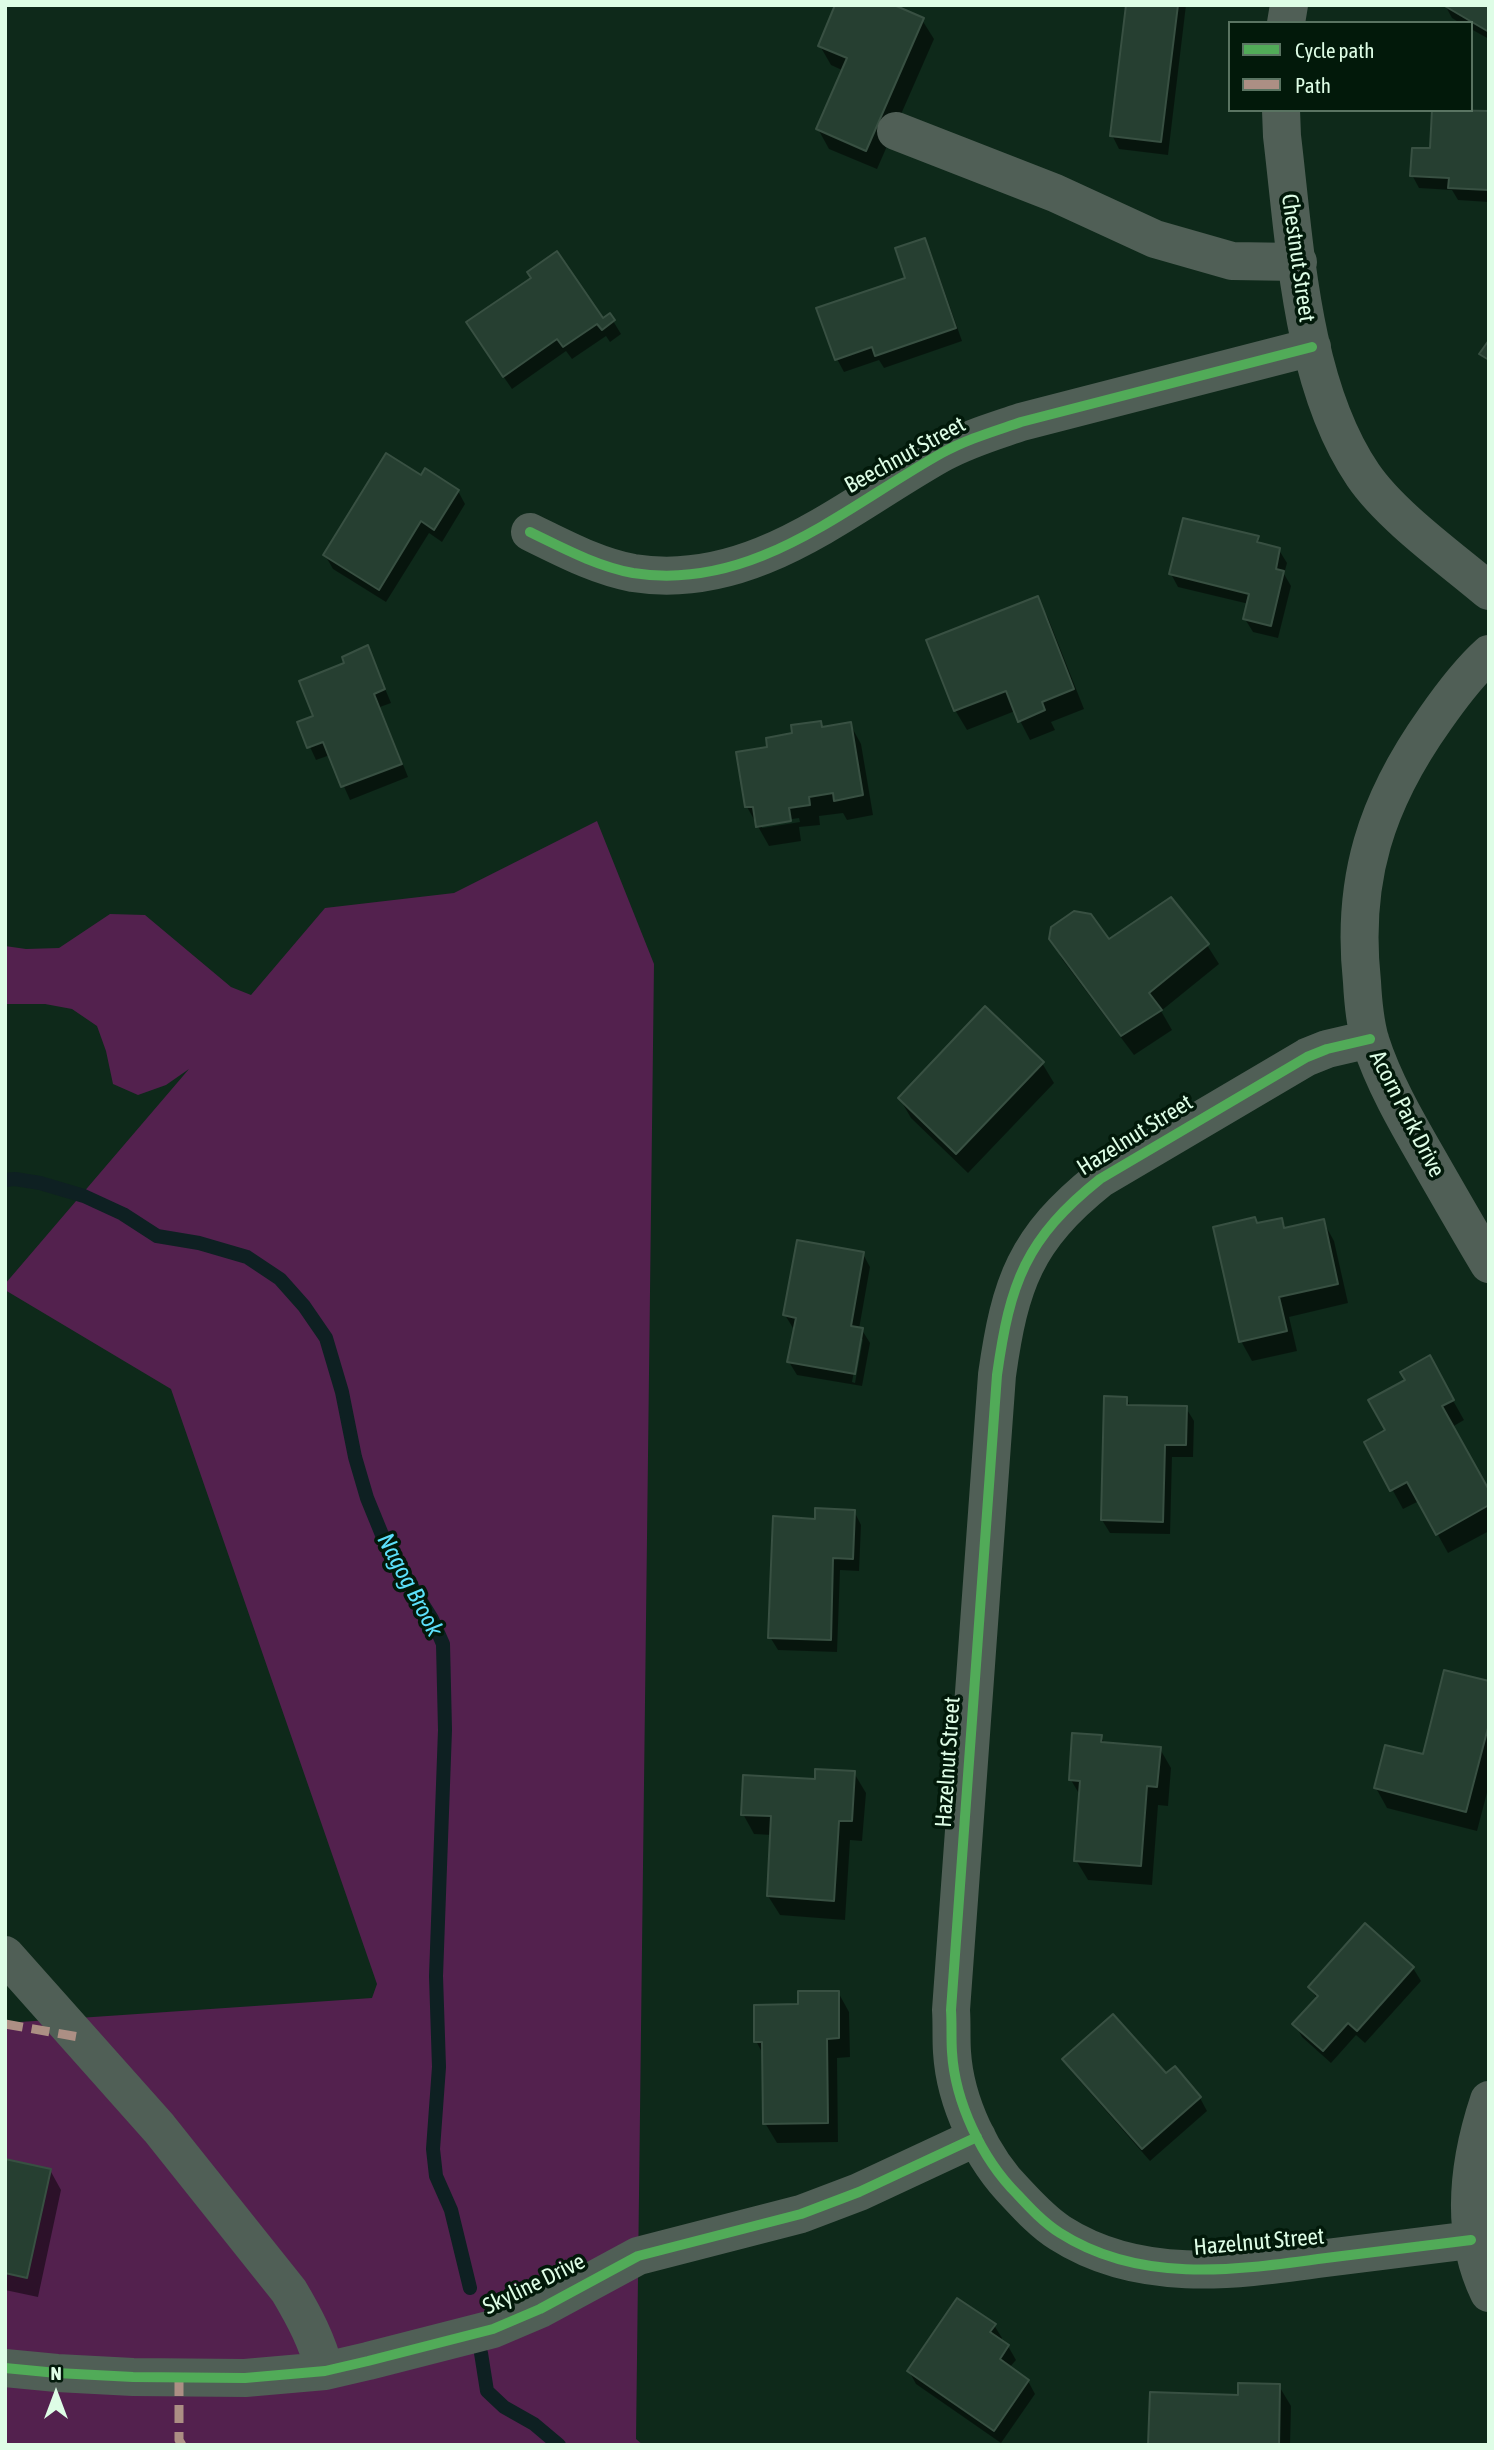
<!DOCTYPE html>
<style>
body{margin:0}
#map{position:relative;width:1494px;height:2450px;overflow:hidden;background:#0e291a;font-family:"Asap Condensed",sans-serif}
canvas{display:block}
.frame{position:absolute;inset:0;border:7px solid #defde6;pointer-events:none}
.legend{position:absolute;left:1228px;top:21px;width:245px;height:91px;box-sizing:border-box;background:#02190a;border:2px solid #5a7462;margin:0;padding:9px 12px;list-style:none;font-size:21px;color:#defde6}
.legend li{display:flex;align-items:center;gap:14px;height:35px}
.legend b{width:35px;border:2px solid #5a7462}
.north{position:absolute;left:21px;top:2359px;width:70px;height:70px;-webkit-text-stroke:5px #02190a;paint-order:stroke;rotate:0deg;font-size:19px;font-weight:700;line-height:28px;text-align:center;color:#defde6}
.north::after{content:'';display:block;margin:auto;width:24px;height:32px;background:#defde6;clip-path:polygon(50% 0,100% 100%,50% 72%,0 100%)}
</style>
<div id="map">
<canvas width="1494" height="2450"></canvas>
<div class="frame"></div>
<ul class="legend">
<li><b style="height:9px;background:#51ab58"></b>Cycle path</li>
<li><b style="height:9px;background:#ac8f84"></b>Path</li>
</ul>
<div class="north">N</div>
</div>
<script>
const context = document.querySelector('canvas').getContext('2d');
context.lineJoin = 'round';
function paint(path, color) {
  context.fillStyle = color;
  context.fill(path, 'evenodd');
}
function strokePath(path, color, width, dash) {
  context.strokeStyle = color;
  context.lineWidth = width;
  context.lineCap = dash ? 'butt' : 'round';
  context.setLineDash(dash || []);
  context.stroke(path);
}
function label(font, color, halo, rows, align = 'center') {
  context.font = font + ' "Asap Condensed",sans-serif';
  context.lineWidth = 7;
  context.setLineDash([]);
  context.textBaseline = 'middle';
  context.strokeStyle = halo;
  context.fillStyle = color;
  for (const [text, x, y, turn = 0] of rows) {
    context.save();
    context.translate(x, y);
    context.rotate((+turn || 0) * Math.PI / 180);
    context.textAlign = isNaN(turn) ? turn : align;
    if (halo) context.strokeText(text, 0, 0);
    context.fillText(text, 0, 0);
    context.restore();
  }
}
const green = new Path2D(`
 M597 821 654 964 636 2439 643 2445H5V2023L372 1998 377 1984 171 1389 5 1290V1284L189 1069 166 1085 138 1095 113 1084 106 1051 97 1026 72 1009 45 1004H5V946L26 949 59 948 110 914 145 915 231 987 251 995 325 908 454 893Z`);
const shadow = new Path2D(`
 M1128 5H1186L1168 155 1119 149 1112 135Z
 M1445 5H1489V39L1471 29V23H1460L1452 18Z
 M922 20 934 39 877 169 829 149 818 129 844 71 831 65 820 46Z
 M1489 113V202L1458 200 1452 190 1419 188 1412 175 1431 150Z
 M924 240 931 253 962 341 884 368 879 360 844 372 837 359 907 279Z
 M610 316 621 334 610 342 606 336 572 359 566 351 512 389 475 335 602 321Z
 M421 477 458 491 465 504 442 542 429 533 386 602 333 569 325 555Z
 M1257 538 1262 545 1279 550 1287 563 1284 574 1291 586 1278 638 1253 632 1245 619 1249 604 1178 587 1171 574Z
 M1037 598 1048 618 1084 709 1051 722 1055 730 1030 740 1015 711 967 730 955 710Z
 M368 648 391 703 380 707 408 777 350 800 330 755 316 760 299 723 315 717 347 664Z
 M820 723 824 728 850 724 861 744 873 815 847 820 843 813 819 816 820 825 799 827 801 841 769 846 747 807 769 748ZM799 818 800 822 762 828V824Z
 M1051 938 1207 945 1219 964 1161 1011 1172 1030 1134 1055 1062 959Z
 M1042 1063 1054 1083 968 1173 911 1118 900 1099Z
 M1281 1220 1287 1230 1323 1221 1334 1241 1348 1303 1289 1317 1297 1351 1252 1361 1241 1341 1258 1225Z
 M863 1254 870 1267 859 1329 862 1330 870 1343 862 1386 797 1375 789 1362 795 1329 793 1328 785 1315ZM860 1339H863L855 1383 852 1382Z
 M1429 1358 1464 1420 1452 1427 1489 1493V1531L1448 1553 1419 1501 1403 1509 1366 1442 1387 1431 1407 1381Z
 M1126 1398 1131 1407 1186 1408 1194 1421 1193 1457H1172L1170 1534 1110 1533 1102 1520Z
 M854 1511 861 1525 859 1571 840 1570 837 1652 778 1650 770 1637 816 1520Z
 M1489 1683V1785L1477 1831 1387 1808 1376 1788 1424 1756Z
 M1101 1737 1105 1744 1160 1749 1171 1768 1168 1806 1158 1805 1152 1885 1088 1880 1076 1860 1081 1797 1071 1780Z
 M854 1773 866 1793 862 1841 850 1840 845 1920 780 1915 768 1896 772 1835 754 1834 743 1814 816 1781Z
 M1413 1968 1421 1981 1365 2043 1356 2035 1331 2063 1302 2037 1295 2024 1317 1999 1310 1987Z
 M838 1992 849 2012 850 2057 837 2058 838 2142 777 2143 765 2123 764 2056 756 2041 800 2006Z
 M1064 2059 1166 2076 1200 2098 1207 2111 1150 2161 1072 2072Z
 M5 2160 50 2170 61 2190 38 2297 5 2290Z
 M994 2325 1002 2338 1000 2341 1008 2346 1016 2360 1009 2368 1028 2381 1035 2394 1001 2443 916 2384 909 2371Z
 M1279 2386 1291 2406 1290 2445H1150L1239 2397Z`);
const stream = new Path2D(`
 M5 1180 15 1179 40 1183 84 1196 123 1214 157 1236 199 1243 247 1257 280 1279 304 1306 326 1338 342 1392 355 1457 367 1498 387 1547 432 1619 443 1644 445 1730 436 1976 439 2067 433 2149 436 2176 451 2210 470 2288
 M481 2353 487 2391 504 2407 534 2424 559 2445`);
const building = new Path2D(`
 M835 5H894L924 18 866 151 816 129 847 58 818 46Z
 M1126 5H1178L1161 142 1110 136Z
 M1443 5H1489V32Z
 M1432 110 1489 111V190L1448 188 1449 178 1410 176 1412 148H1430Z
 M925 238 956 328 875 356 872 347 835 360 816 308 905 278 895 248Z
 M557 251 603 318 610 313 615 320 602 330 597 324 563 347 557 339 503 377 466 322 531 278 527 272Z
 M1489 340V360L1479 354Z
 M386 453 421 475 425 468 459 490 434 530 421 521 379 590 323 555Z
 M1183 518 1259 536 1257 542 1280 548 1276 569 1284 571 1271 626 1243 619 1249 594 1169 574Z
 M1038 596 1074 689 1042 702 1045 710 1018 722 1006 691 954 711 926 640Z
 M368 645 385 689 374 694 402 764 341 787 323 742 307 748 297 722 313 716 299 681 344 663 342 657Z
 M821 721 822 727 851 722 863 795 834 801 833 793 809 797 810 805 789 808 791 821 756 827 753 807H745L736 752 767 747 766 738 792 733 791 725Z
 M1171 897 1209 944 1149 993 1162 1010 1121 1036 1049 939 1051 927 1074 911 1091 914 1109 939Z
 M985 1006 1044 1062 956 1154 898 1098Z
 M1255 1217 1257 1223 1282 1218 1284 1228 1324 1219 1338 1284 1279 1297 1287 1331 1239 1342 1213 1227Z
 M797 1240 864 1252 851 1326 863 1328 855 1374 787 1362 796 1318 783 1315Z
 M1430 1355 1454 1400 1442 1406 1489 1490V1505L1436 1535 1407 1482 1390 1491 1364 1442 1385 1430 1368 1400 1405 1380 1400 1372Z
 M1104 1396 1127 1397V1405L1187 1406 1186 1445H1165L1163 1522 1101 1520Z
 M815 1508 855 1510 853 1559 833 1558 831 1640 768 1638 773 1516 815 1519Z
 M1444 1670 1489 1681V1724L1466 1812 1374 1788 1385 1745 1423 1754Z
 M1072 1733 1102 1735 1101 1742 1161 1747 1157 1787 1147 1786 1141 1866 1074 1861 1080 1781 1069 1780Z
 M815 1769 855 1771 852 1821H839L834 1901 767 1896 771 1816 741 1815 743 1775 815 1779Z
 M1365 1923 1414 1967 1357 2031 1348 2023 1323 2051 1292 2024 1318 1996 1308 1987Z
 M798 1991H839V2038L827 2039 828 2123 763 2124 762 2042H754V2005L798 2004Z
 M1113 2014 1166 2073 1175 2066 1201 2097 1142 2149 1062 2059Z
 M5 2159 51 2169 27 2278 5 2273Z
 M957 2298 996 2324 990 2332 1009 2345 1000 2359 1029 2380 994 2431 907 2371Z
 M1238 2383 1280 2384 1279 2445H1148L1150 2392 1238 2395Z`);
const minor = new Path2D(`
 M1286 23 1289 5
 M1281 110 1282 136C1295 244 1301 384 1363 475 1391 516 1450 558 1489 591
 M896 131 1055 193 1155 239 1232 261 1298 262
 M530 532C563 548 596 566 633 573 753 592 845 507 942 453 967 439 995 431 1021 422L1312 347
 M1489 654C1468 673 1451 696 1435 719 1376 802 1351 880 1362 982 1363 1001 1365 1022 1370 1040 1383 1081 1406 1121 1428 1159 1448 1194 1468 1229 1489 1264
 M1370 1039 1327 1049 1307 1057 1100 1179C1025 1239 1010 1283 997 1375L951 2010C952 2024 951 2038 952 2052 955 2102 982 2159 1017 2194 1030 2208 1044 2223 1060 2233 1138 2283 1232 2271 1318 2259 1369 2253 1420 2246 1471 2240
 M5 1955 159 2128 289 2291C305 2318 317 2341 325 2371
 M1489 2100C1468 2163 1459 2231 1489 2293
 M5 2368 57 2373 133 2377 245 2378 325 2371 368 2361 493 2329 540 2309 638 2256 801 2214 859 2192 977 2137`);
const quiet = new Path2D(`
 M5 2024 79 2037
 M179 2378V2440L182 2445`);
const cycleway = new Path2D(`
 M530 532C563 548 596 566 633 573 753 592 845 507 942 453 967 439 995 431 1021 422L1312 347
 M1370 1039 1327 1049 1307 1057 1100 1179C1025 1239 1010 1283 997 1375L951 2010C952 2024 951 2038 952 2052 955 2102 982 2159 1017 2194 1030 2208 1044 2223 1060 2233 1138 2283 1232 2271 1318 2259 1369 2253 1420 2246 1471 2240
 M5 2368 57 2373 133 2377 245 2378 325 2371 368 2361 493 2329 540 2309 638 2256 801 2214 859 2192 977 2137`);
const streetNames = [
 ["Chestnut Street",1298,258,82],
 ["Beechnut Street",905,455,-29],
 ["Acorn Park Drive",1407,1114,63],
 ["Hazelnut Street",1135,1135,-32],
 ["Hazelnut Street",948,1762,-86],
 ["Hazelnut Street",1259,2242,-5],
 ["Skyline Drive",534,2284,-26]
];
const waterNames = [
 ["Nagog Brook",410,1585,62]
];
paint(green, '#53214e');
paint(shadow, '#0007');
strokePath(stream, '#0e2022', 14);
paint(building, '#263f31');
strokePath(building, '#385042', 2);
strokePath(minor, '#505f56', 38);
strokePath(quiet, '#ac8f84', 9, [18, 9]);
strokePath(cycleway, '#51ab58', 10);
label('23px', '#defde6', '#02190a', streetNames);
label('italic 24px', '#5ce0fb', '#02190a', waterNames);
</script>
